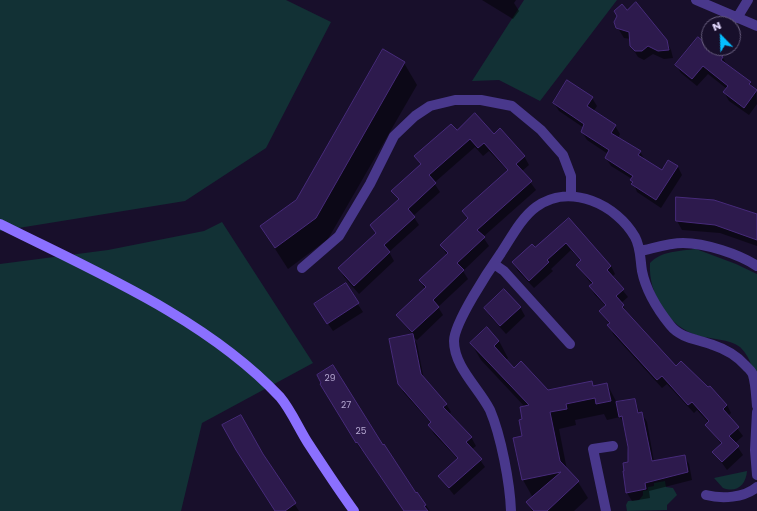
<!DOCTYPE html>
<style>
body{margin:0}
#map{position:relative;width:757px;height:511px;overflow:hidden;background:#180f2b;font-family:Poppins,sans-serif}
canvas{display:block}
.north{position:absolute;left:701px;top:16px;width:40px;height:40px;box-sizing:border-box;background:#180f2b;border:1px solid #6a6080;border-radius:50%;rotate:337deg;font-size:11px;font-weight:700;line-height:16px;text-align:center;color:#e4d9ff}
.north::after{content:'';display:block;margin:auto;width:14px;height:18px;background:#05beff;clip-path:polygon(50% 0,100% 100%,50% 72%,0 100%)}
</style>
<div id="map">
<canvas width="757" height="511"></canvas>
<div class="north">N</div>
</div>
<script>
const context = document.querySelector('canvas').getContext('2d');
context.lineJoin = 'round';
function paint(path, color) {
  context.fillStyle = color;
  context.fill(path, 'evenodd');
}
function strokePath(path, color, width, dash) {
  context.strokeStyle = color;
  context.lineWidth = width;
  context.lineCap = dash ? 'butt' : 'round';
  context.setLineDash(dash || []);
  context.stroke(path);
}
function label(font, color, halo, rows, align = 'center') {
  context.font = font + ' Poppins,sans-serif';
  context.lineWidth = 3;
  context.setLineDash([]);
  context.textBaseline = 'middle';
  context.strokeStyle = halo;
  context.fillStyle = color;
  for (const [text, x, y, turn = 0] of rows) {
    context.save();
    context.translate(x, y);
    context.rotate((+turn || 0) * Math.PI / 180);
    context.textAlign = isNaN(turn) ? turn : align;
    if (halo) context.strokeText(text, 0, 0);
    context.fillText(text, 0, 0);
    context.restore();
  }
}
const green = new Path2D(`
 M0 0H286L331 22 266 148 185 201 0 231Z
 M524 0H617L540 101 499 80 472 81Z
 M222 222 313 363 202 423 181 511H0V264L108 250 204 231Z
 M696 249 736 264 757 274V392C755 377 752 358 740 347 729 339 711 339 699 336 668 327 648 294 650 263 661 251 680 251 696 249Z
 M747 471C746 485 737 493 723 488L714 478Z
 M665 481 666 487 673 488 677 495 667 505V510L627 511 626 505 628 501 639 500 643 495V491L648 490V487L654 486V483Z`);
const shadow = new Path2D(`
 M482 0H516L514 3 519 11 513 19Z
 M627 11 666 41 671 50 673 58 664 59 653 54 644 60 638 57 633 49 632 39 624 38 616 25Z
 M709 47 723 58 727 65 750 83 756 90 757 104 749 115 729 101 724 92 727 89 708 74 697 86 681 73 676 65Z
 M404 63 417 85 328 239 288 269 261 227 297 201Z
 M592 98 597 106 593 112 615 126 620 134 618 138 640 152 645 160 662 172 669 161 678 167 682 175 661 208 637 192 632 179 611 166 606 158 608 154 587 140 582 132 584 128 559 111 554 103Z
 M457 131 494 135 524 156 529 165 522 171 536 190 483 237 489 246 463 271 468 279 438 307 443 315 417 340 413 337 417 344 424 380 446 404 451 412 449 414 471 437 476 446 472 449 485 467 454 495 439 476 458 459 434 434 429 425 431 423 404 393 399 384 413 335 397 315 425 289 420 280 447 255 441 245 468 219 463 211 508 171 489 151 483 156 475 147 434 183 440 192 413 216 419 225 389 252 394 261 359 294 344 277 339 268 376 234 371 226 399 200 393 191 421 165 416 156Z
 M677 198H697L727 204 757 216V246L720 233 682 230 677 221Z
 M569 220 611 266 615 274 612 277 628 297 621 303 628 314 676 367 727 405 731 413 728 416 743 436 735 443 743 455 727 470 714 452 722 445 707 425 709 423 697 410 694 413 667 384 662 388 613 334 610 325 600 311 606 306 595 295 590 287 592 285 577 265 581 261 571 250 551 269 553 271 534 288 518 271 513 263 535 248Z
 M345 285 363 312 333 331 320 312Z
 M520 307 525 316 506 334 490 316 485 308Z
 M499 341 508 358 506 360 514 369 548 391 591 382 594 387 607 384 617 403 635 400 640 414H642L647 422 654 462 684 456 689 464 692 480 649 491 650 498 632 501 627 493 629 463 625 425 620 417 607 420 604 414 575 420 576 425 559 429 567 470 578 482 588 498 574 511H532L528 503 535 496H532L523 480 514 439 523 437 525 407 481 360 471 343Z
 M326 392 382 446 415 494 417 493 430 511H404L363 449 361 450Z
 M263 455 299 511H275Z`);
const building = new Path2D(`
 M636 2 667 40 669 50 658 51 648 46 642 51H635L630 46 629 32 616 28 614 22 617 16 614 11 622 4 627 10Z
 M698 37 709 46V48H712L723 57 721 60 751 82 749 84 757 90 744 108 723 92 728 86 703 66 692 79 675 65Z
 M383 49 405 62 316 218 275 248 260 226 296 200Z
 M567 80 593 97 587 106 616 125 611 133 641 151 638 155 662 170 668 160 678 166 656 200 631 184 633 182 630 180 633 176 605 158 609 150 581 132 584 124 553 103Z
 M475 113 494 134 500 128 525 156 516 164 532 181 477 230 485 237 457 263 464 270 433 300 439 307 412 332 396 315 426 287 419 280 448 253 440 245 468 218 462 211 508 170 484 143 478 148 470 139 429 175 436 183 408 209 415 217 384 245 390 252 354 286 338 268 376 233 370 225 399 199 391 191 421 164 414 156 451 124 457 130Z
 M676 197 714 200 757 214V240L715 225 676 221Z
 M569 218 611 266 607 270 624 289 616 296 624 305 622 307 676 366 681 361 708 387 710 386 727 405 723 409 739 427 729 436 739 446 722 462 712 452 722 443 705 425 709 421 692 402 688 405 662 376 657 380 607 325 610 323 599 311 606 305 589 286 593 283 576 265 581 260 566 243 547 260 549 262 529 281 512 262 532 244 535 247Z
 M346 283 359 303 327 324 314 304Z
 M504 289 521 307 500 326 484 308Z
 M487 327 499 341 494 346 514 368 521 361 548 390 592 381 593 386 607 383 611 401 596 404 595 398 566 404 567 409 550 412 560 461 579 481 547 511H534L526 502 561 472 522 480 513 438 522 436 519 420 522 419 520 407 529 405 470 343Z
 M413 334 421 374 447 404 443 407 472 437 466 442 482 459 449 488 438 476 458 458 428 425 431 422 398 384 389 339Z
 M333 365 383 445 384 444 416 493 417 492 426 505 424 506 428 511H404L357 442 356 443 320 384 321 383 317 375Z
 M635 399 638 413 642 412 652 461 685 455 688 472 645 483 646 489 626 493 623 471H624L623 463 628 462V447L622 416 619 417 616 402Z
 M241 415 263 454 296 503 285 511H275L236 450 222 425Z`);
const street = new Path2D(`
 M696 0 757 26
 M737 18 748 0
 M640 251C654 248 669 243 683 243 705 243 739 254 757 266
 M494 264 504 271 570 344
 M302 268 339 236 370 184 394 136 415 116 430 106 455 100H481L512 106 541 130 563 155 571 176V195
 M757 412 755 450 757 475
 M706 495C722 499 744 498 757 487
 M511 511C510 483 501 436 490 410 479 388 454 367 454 341 454 323 489 270 501 253 511 238 521 218 536 207 570 182 617 205 635 237 641 248 640 259 642 271 646 291 658 310 670 325 681 339 698 339 713 345 725 349 736 355 745 365 748 368 752 371 753 375 756 385 756 396 757 406
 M606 511 593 449 613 446`);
const secondary = new Path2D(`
 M0 224C94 271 207 319 280 397 291 410 299 429 308 443 323 466 338 489 354 511`);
const numberNames = [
 ["29",330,379],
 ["27",346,406],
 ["25",361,432]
];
paint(green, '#123135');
paint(shadow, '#0007');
paint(building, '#2d1a4d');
strokePath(building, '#472b7a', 1);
strokePath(street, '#49388c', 10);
strokePath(secondary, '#8b70ff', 10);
label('9px', '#b6a9d2', null, numberNames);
</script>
